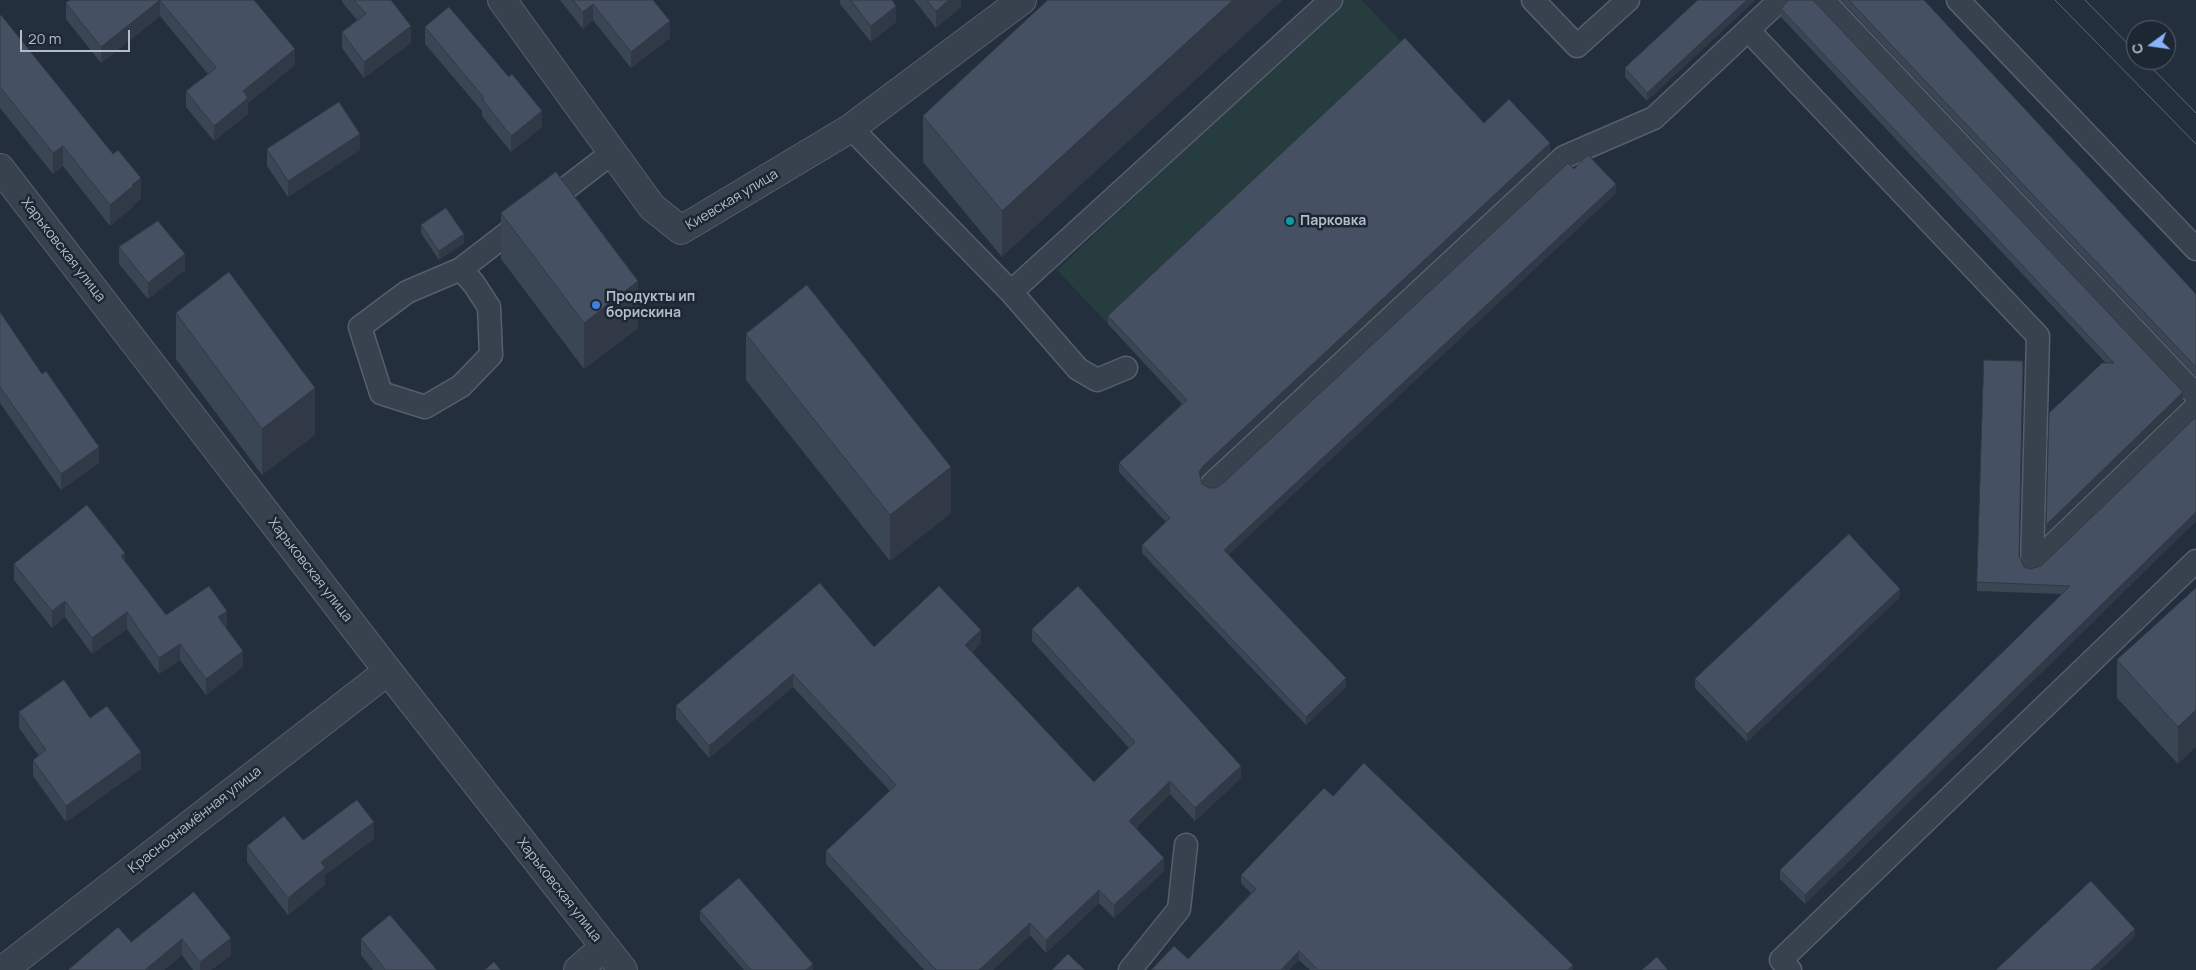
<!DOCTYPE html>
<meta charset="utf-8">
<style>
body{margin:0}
#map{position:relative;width:2196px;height:970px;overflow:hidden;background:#242f3e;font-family:Manrope,sans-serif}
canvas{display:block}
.north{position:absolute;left:2126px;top:20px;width:50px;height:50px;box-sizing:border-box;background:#1d2633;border:1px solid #59626f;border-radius:50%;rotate:256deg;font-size:14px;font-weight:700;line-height:20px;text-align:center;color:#b4bcc9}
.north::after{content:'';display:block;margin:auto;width:18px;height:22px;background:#8ab4f8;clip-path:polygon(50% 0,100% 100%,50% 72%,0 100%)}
.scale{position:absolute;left:20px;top:30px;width:110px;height:22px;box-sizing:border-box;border:2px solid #b4bcc9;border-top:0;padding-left:6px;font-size:15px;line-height:18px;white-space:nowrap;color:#b4bcc9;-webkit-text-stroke:4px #1d2633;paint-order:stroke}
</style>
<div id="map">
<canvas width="2196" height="970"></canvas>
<div class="north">С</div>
<div class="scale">20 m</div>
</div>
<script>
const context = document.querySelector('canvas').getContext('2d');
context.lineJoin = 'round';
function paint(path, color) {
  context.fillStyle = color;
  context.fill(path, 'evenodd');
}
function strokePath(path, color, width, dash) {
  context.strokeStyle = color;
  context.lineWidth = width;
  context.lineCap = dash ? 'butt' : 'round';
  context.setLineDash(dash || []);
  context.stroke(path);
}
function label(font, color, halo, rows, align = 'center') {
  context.font = font + ' Manrope,sans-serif';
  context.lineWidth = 5;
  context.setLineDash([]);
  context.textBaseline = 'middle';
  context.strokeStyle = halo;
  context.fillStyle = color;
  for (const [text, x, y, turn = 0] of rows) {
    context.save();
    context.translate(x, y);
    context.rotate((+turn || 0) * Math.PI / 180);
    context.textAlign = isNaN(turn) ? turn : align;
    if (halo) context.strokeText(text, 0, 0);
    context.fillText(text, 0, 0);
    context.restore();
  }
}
const green = new Path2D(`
 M1344 0H1362L1405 46 1108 324 1057 270Z`);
const lane = new Path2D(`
 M1533 0 1577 46 1628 0
 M1823 0 2196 395
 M1958 0 2196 249
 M1748 30 2038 336 2032 565 2196 407
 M851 128 1011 292 1078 369 1097 380 1126 368
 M461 269 474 284 489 307 491 355 461 386 425 407 381 393 360 327 407 292 461 269 613 152
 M1011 292 1331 0
 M1212 484 1564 157 1654 118 1780 0
 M1130 970 1179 909 1186 845
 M1790 970 1781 960 2196 561`);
const street = new Path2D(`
 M502 0 652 207 681 230 851 128 1022 0
 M0 168 388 671 623 970
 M3 970 388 671
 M578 970 604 947`);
const tram = new Path2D(`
 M2055 0 2196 144
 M2085 0 2136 52
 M2144 60 2196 113`);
const wall = new Path2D(`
 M70 0H254L295 65 248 103V114L214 141 186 107V91L208 74 160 16 101 63 66 19V3Z
 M342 0H391L411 43 364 78 342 48V32L357 20 342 2Z
 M560 0H653L670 38 631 68 593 20 583 29Z
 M840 0H892L896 22 871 42 840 4Z
 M914 0H961V7L936 28Z
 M1048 0 1002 257 923 162V116Z
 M1698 0 1647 101 1625 77V68Z
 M1841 0H1924L2196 294V376Z
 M1781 9 2183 401 2046 533 2106 363 1781 17Z
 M0 16 141 199 133 205V207L110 226 63 166 53 174 0 108Z
 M425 27 542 127 511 152 482 116V111L425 44Z
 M1484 123 1550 152 1203 474 1201 478 1202 484 1209 488H1215L1221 485 1574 169 1616 193 1228 555 1346 687 1306 725 1142 553V545L1166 522 1119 472V463L1182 404 1108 324V316Z
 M267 149 360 150 288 197 267 166Z
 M501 213 638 328 584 369 501 259Z
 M421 225 464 243 439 260 421 233Z
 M119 247 185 270 148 299 119 264Z
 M0 312 99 463 61 490 0 403Z
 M176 313 315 435 262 475 176 359Z
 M746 334 951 513 890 561 746 380Z
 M2196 521 1805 904 1780 879V870L2062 594 1977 591V582L2019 557 2024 567 2030 569Z
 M125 562 166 615 227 628H226L243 667 206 695 180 660 159 674 127 629 92 654 65 617 52 628 14 580V564Z
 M2196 588 2178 764 2117 698V660Z
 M1900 597 1747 742 1695 688V679Z
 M1032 629 1241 778 1195 821 1170 794 1136 828 1164 871 1114 918 1099 903 1046 953 1030 935 993 970H924L826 864V851L890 791 793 687 709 758 676 719V706L874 647 981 643 972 652 1094 782 1129 748 1032 641Z
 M19 712 141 769 66 822 33 776V760L39 756 19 728Z
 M1333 796 1573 970H1310L1299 960 1289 970H1151L1188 959 1251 893 1241 883V875Z
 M374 839 325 875V885L288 915 247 862V846L303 840Z
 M194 892 231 955 211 970H193L182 955 164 970H68L131 942Z
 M700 911 813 970H744L700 920Z
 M361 939 437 970H373L361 955Z`);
const shadedWall = new Path2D(`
 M160 0V16L101 63V47Z
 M949 0H961V7L936 28V11Z
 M1233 0H1283L1002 257V211Z
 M1747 0H1756L1647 101V93Z
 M593 4V20L583 29V12Z
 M896 6V22L871 42V26Z
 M670 21V38L631 68V52Z
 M411 26V43L364 78V62Z
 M295 49V65L248 103V114L214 141V126L243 91Z
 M542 111V127L511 152V136Z
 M360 134V150L288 197V181Z
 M1550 143V152L1203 474 1199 481V472L1203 466Z
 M63 146V166L53 174V153Z
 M141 178V199L133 205V207L110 226V205Z
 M1616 184V193L1224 559V550Z
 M464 234V243L439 260V251Z
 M185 254V270L148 299V283Z
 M638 281V328L584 369V323Z
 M315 388V435L262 475V429Z
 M2183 392V401L2046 533V525Z
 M99 447V463L61 490V474Z
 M951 467V513L890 561V515Z
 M2196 512V521L1805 904V895Z
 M125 553V569L121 556Z
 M1900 589V597L1747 742V734Z
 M65 601V617L52 628V611Z
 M227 611V628L218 634V617Z
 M127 612V629L92 654V638Z
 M981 630V643L965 657V645Z
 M180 644V660L159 674V658Z
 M243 651V667L206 695V679Z
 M793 674V687L709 758V746Z
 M1346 678V687L1306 725V717Z
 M2196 710V747L2178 764V727Z
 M141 752V769L66 822V806Z
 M1241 766V778L1195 821V808Z
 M1170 781V794L1129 834V821Z
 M374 822V839L325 875V885L288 915V898L321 862Z
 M1164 858V871L1114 918V905Z
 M1099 890V903L1046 953V940Z
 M1030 923V935L993 970H979Z
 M2135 929V937L2100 970H2091Z
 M231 938V955L211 970H200V962Z
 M182 939V955L164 970H145Z
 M1299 951V960L1289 970H1281Z
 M813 964V970H806Z
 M1573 965V970H1568Z`);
const building = new Path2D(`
 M70 0H160L101 47 66 3Z
 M160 0H254L295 49 243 91 248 98 214 126 186 91 216 68Z
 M354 0H391L411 26 364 62 342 32 366 14Z
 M573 0H653L670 21 631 52 593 4 583 12Z
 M851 0H892L896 6 871 26Z
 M927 0H949L936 11Z
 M1048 0H1233L1002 211 923 116Z
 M1698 0H1747L1647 93 1625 68Z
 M1789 0H1813L2183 392 2046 525 2049 413 2102 363H2114L1781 9Z
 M1849 0H1924L2196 294V367Z
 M449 7 509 77 512 74 542 111 511 136 482 99 484 98 425 27Z
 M1 15 113 154 118 150 141 178 132 185 133 186 110 205 63 146 53 153 0 87V16Z
 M1405 38 1484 123 1509 99 1550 143 1203 466 1199 472 1202 484 1209 488H1215L1221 485 1568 163 1574 169 1588 155 1616 184 1224 550 1346 678 1306 717 1142 545 1170 518 1119 463 1187 400 1108 316Z
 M339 102 360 134 288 181 267 149Z
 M556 172 638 281 584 323 501 213Z
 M446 208 464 234 439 251 421 225Z
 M158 221 185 254 148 283 119 247Z
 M229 272 315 388 262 429 176 313Z
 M807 285 951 467 890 515 746 334Z
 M0 312 42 374 46 371 99 447 61 474 0 387Z
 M1984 360 2023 361 2019 556 2024 567 2030 569 2041 566 2196 417V512L1805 895 1780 870 2070 586 1977 582Z
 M87 505 125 553 121 556 166 615 209 586 227 611 218 617 243 651 206 679 180 644 159 658 127 612 92 638 65 601 52 611 14 564Z
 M1849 534 1900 589 1747 734 1695 679Z
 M820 583 874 647 939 586 981 630 965 645 1094 782 1135 742 1032 629 1078 586 1241 766 1195 808 1170 781 1129 821 1164 858 1114 905 1099 890 1046 940 1030 923 979 970H936L826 851 896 785 793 674 709 746 676 706Z
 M2196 588V710L2178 727 2117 660Z
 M64 680 90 718 107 706 141 752 66 806 33 760 46 750 19 712Z
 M1364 763 1573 965 1568 970H1318L1299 951 1281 970H1151L1174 946 1188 959 1256 889 1241 875 1324 788 1333 796Z
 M357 800 374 822 321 862 325 868 288 898 247 846 284 816 303 840Z
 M739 878 813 964 806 970H751L700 911Z
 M2091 881 2135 929 2091 970H1996Z
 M194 892 231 938 200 962 182 939 145 970H68L118 927 131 942Z
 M390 915 437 970H384L385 969 361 939Z
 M1068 954 1085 970H1052Z
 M1657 957 1668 970H1642Z
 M494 962 501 970H485Z`);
const markers = [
 [1290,221,5,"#0f9aa8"],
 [596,305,5,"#3f7fe0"]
];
const streetNames = [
 ["Киевская улица",732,200,-31],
 ["Харьковская улица",63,250,52],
 ["Харьковская улица",310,570,52],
 ["Краснознамённая улица",195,820,-38],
 ["Харьковская улица",559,890,52]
];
const poiNames = [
 ["Парковка",1300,221],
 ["Продукты ип",606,297],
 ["борискина",606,313]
];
paint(green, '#263c3f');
strokePath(lane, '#565f6c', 25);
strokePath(street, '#565f6c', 30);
strokePath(lane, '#38414e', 22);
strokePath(street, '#38414e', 28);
strokePath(tram, '#5a6575', 1);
paint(wall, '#3b4654');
paint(shadedWall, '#303945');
paint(building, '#455162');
strokePath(building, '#303945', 1);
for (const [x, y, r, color] of markers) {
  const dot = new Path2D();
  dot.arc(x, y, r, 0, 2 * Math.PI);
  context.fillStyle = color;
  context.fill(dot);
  strokePath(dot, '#1d2633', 2);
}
label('14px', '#b4bcc9', '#1d2633', streetNames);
label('bold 14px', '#b4bcc9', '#1d2633', poiNames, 'left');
</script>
